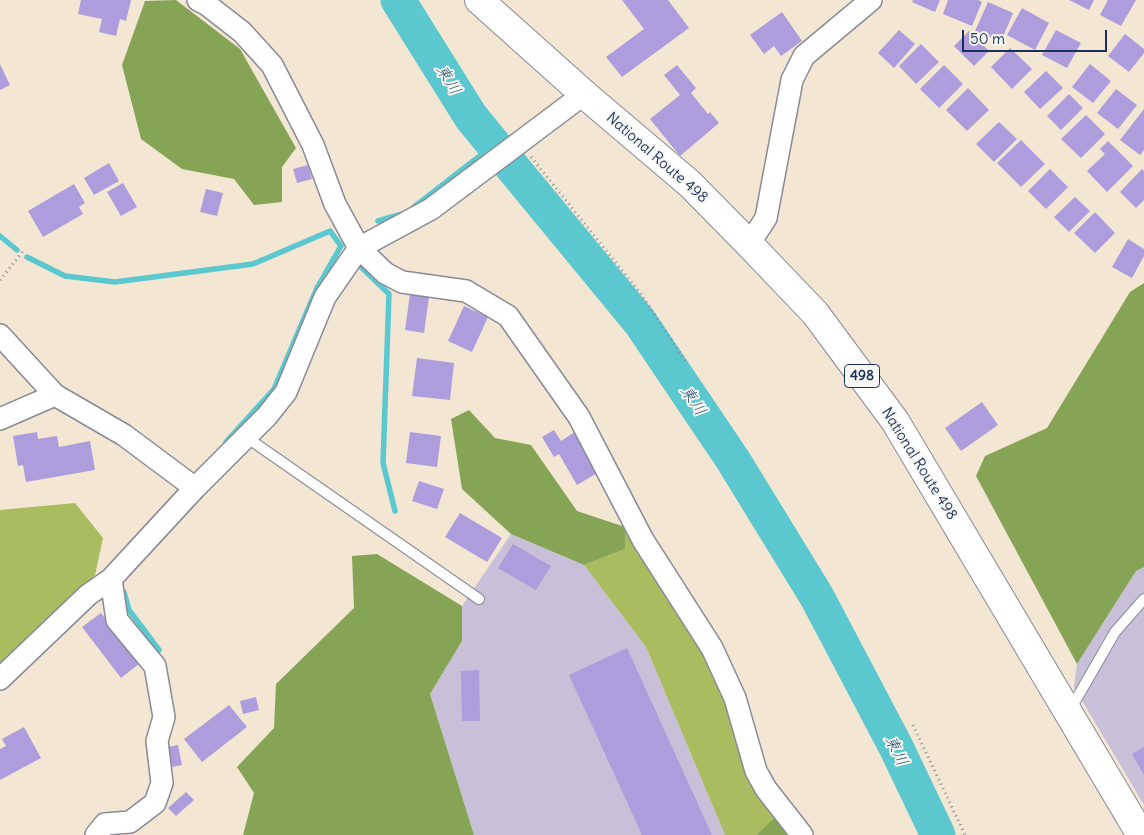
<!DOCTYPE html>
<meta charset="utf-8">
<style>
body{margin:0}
#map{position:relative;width:1144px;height:835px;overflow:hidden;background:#f3e6d2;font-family:Delius,sans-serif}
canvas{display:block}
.scale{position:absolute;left:962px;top:30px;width:145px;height:22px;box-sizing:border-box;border:2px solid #1b2f5e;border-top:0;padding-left:6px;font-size:15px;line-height:18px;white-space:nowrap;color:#1b2f5e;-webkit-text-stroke:4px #f6f6f2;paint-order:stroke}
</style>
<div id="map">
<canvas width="1144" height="835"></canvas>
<div class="scale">50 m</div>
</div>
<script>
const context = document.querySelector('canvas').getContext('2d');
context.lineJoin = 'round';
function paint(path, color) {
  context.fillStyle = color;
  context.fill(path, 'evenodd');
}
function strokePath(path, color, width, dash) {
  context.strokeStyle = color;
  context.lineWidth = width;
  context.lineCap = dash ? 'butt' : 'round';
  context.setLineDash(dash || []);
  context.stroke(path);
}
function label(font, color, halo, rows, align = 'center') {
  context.font = font + ' Delius,"Klee One",sans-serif';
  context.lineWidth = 4;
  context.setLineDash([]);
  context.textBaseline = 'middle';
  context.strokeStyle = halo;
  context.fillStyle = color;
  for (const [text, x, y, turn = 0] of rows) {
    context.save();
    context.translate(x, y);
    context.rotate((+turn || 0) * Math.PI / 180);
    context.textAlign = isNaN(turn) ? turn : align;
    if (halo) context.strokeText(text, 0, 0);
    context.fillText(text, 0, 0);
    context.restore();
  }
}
const industrial = new Path2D(`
 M511 534 584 565 646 647 725 835H474L430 694 462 641V606Z
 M1144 567V805L1074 687 1077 664 1136 571Z`);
const green = new Path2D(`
 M75 503 103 538 95 575 0 669V510Z
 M625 527 719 678 751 784 775 817 756 835H725L646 647 584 565 625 549Z`);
const forest = new Path2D(`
 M176 0 240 49 296 148 282 167V202L254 205 234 179 182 169 141 139 122 65 145 1Z
 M1144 283V567L1136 571 1077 664 976 476 985 456 1047 428 1130 292Z
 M469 410 495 438 531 445 577 511 625 527V549L584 565 511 534 462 489 451 419Z
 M377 554 462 606V641L430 694 474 835H243L254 793 237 767 274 728 276 684 354 608 352 556Z
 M775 817 789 835H756Z`);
const stream = new Path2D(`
 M414 207 494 145
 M378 221 402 214
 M0 236 17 250
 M27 257 65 276 115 282 253 264 330 231 341 246 317 288 274 389 226 442
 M361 267 389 294 383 463 395 511
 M124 592 129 610 159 650`);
const river = new Path2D(`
 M398 0 471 117 640 322 733 460 817 597 896 747 938 835`);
const building = new Path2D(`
 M81 0H131L126 21 120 19 116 36 99 32 102 19 78 14Z
 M622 0H668L689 28 622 77 606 57 644 29Z
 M913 0H940L935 12 912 2Z
 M948 0H978L982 2 972 26 943 14Z
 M1069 0H1094L1089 10Z
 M1108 0H1136L1121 26 1100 15Z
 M988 2 1013 13 1001 42 975 31Z
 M1022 8 1049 23 1035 50 1007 35Z
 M782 12 802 41 781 56 774 46 764 54 750 35Z
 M899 30 915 44 894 68 878 53Z
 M1056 30 1081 43 1067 68 1042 55Z
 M969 31 989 51 974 66 954 46Z
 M1125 34 1144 49V53L1129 72 1108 56Z
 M921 44 939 62 916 84 899 66Z
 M1010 48 1032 69 1012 89 991 67Z
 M0 64 10 85 0 90Z
 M1090 64 1111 81 1093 103 1072 87Z
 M677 65 696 88 691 93 708 114 710 112 719 123 680 156 650 119 680 95 664 75Z
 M944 65 963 84 939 108 920 89Z
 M1046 71 1063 88 1040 109 1024 92Z
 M968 88 989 110 967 131 946 110Z
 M1116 89 1137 105 1118 129 1097 113Z
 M1069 94 1083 108 1061 130 1047 116Z
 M1144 109V150L1140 155 1120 140Z
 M1086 115 1105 134 1081 158 1061 139Z
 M999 122 1017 139 994 162 976 144Z
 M1021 140 1045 164 1021 187 997 163Z
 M1108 141 1133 166 1107 192 1087 171 1105 154 1100 149Z
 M109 163 119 181 94 195 84 178Z
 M308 165 312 179 297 183 293 169Z
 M1050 169 1068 187 1046 209 1028 191Z
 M1142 169 1144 171V200L1136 208 1120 192Z
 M123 183 137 207 121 216 107 192Z
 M74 184 85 203 79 207 83 214 43 237 28 211Z
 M206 189 223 193 217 216 200 212Z
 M1075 197 1090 211 1069 232 1054 217Z
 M1095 212 1115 233 1095 253 1074 233Z
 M1128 239 1144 249V256L1132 278 1112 267Z
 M410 294 429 297 424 333 405 330Z
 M464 306 488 317 472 352 448 341Z
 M417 358 454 363 450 400 412 396Z
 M982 402 998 425 961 451 945 428Z
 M554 430 561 441 575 432 599 472 577 485 559 454 554 457 542 437Z
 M37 432 38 439 57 436 59 447 90 441 95 470 26 482 23 465 18 466 13 436Z
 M410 432 441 436 437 467 406 463Z
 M419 481 444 489 437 509 412 501Z
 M460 513 502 538 487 562 445 537Z
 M513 544 551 566 536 590 498 568Z
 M101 613 140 663 121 678 82 627Z
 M627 648 712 835H642L569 675Z
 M479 670 480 721H462L461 671Z
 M256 697 259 710 243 714 240 701Z
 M229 705 247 727 202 762 184 739Z
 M24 727 41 758 0 780V749L6 746 2 739Z
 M178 745 182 765 172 767 168 747Z
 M1144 747V775L1132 754Z
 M186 792 194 800 176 816 168 808Z`);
const path = new Path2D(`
 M531 157 641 294 686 362
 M0 280 24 250
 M913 725 965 835`);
const service = new Path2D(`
 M246 437 479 599
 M1070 710 1115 632 1144 599`);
const minor = new Path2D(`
 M198 0 206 4 242 32 272 65 313 145 335 204 359 248 385 273 402 282 466 291 508 316 579 417 643 540 712 648 735 698 756 771 766 789 802 835
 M749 244 766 218 792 80 804 56 871 0
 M0 335 55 395 124 435 195 488
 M0 419 55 395
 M0 679 88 595 111 579 195 488 267 416 286 392 325 297 359 248 431 209 584 94
 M96 835 105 824 130 822 155 803 162 783 157 741 164 717 155 666 117 620 111 579`);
const trunk = new Path2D(`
 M479 0 584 94 690 184 749 244 815 313 895 421 1141 835`);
const shields = [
 [862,376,35]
];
const shieldNames = [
 ["498",862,376]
];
const streetNames = [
 ["National Route 498",657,158,41],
 ["National Route 498",919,464,58]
];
const waterNames = [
 ["東川",448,80,58],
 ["東川",693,401,56],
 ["東川",896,751,63]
];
paint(industrial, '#c8bfd8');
paint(green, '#a9bc60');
paint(forest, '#86a456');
strokePath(stream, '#5bc8d0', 5.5);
strokePath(river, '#5bc8d0', 35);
paint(building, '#ad9ddd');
strokePath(service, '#878a98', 12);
strokePath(minor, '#878a98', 24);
strokePath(trunk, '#878a98', 30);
strokePath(path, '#878a98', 3, [1, 4]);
strokePath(service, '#fff', 10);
strokePath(minor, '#fff', 21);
strokePath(trunk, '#fff', 28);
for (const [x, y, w] of shields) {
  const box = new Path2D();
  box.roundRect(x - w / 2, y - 11.5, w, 23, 4);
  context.fillStyle = '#f6f6f2';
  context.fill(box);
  strokePath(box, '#1b2f5e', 1);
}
label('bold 14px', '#1b2f5e', null, shieldNames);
label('15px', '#1b2f5e', '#f6f6f2', streetNames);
label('italic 16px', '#2b557a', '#f6f6f2', waterNames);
</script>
